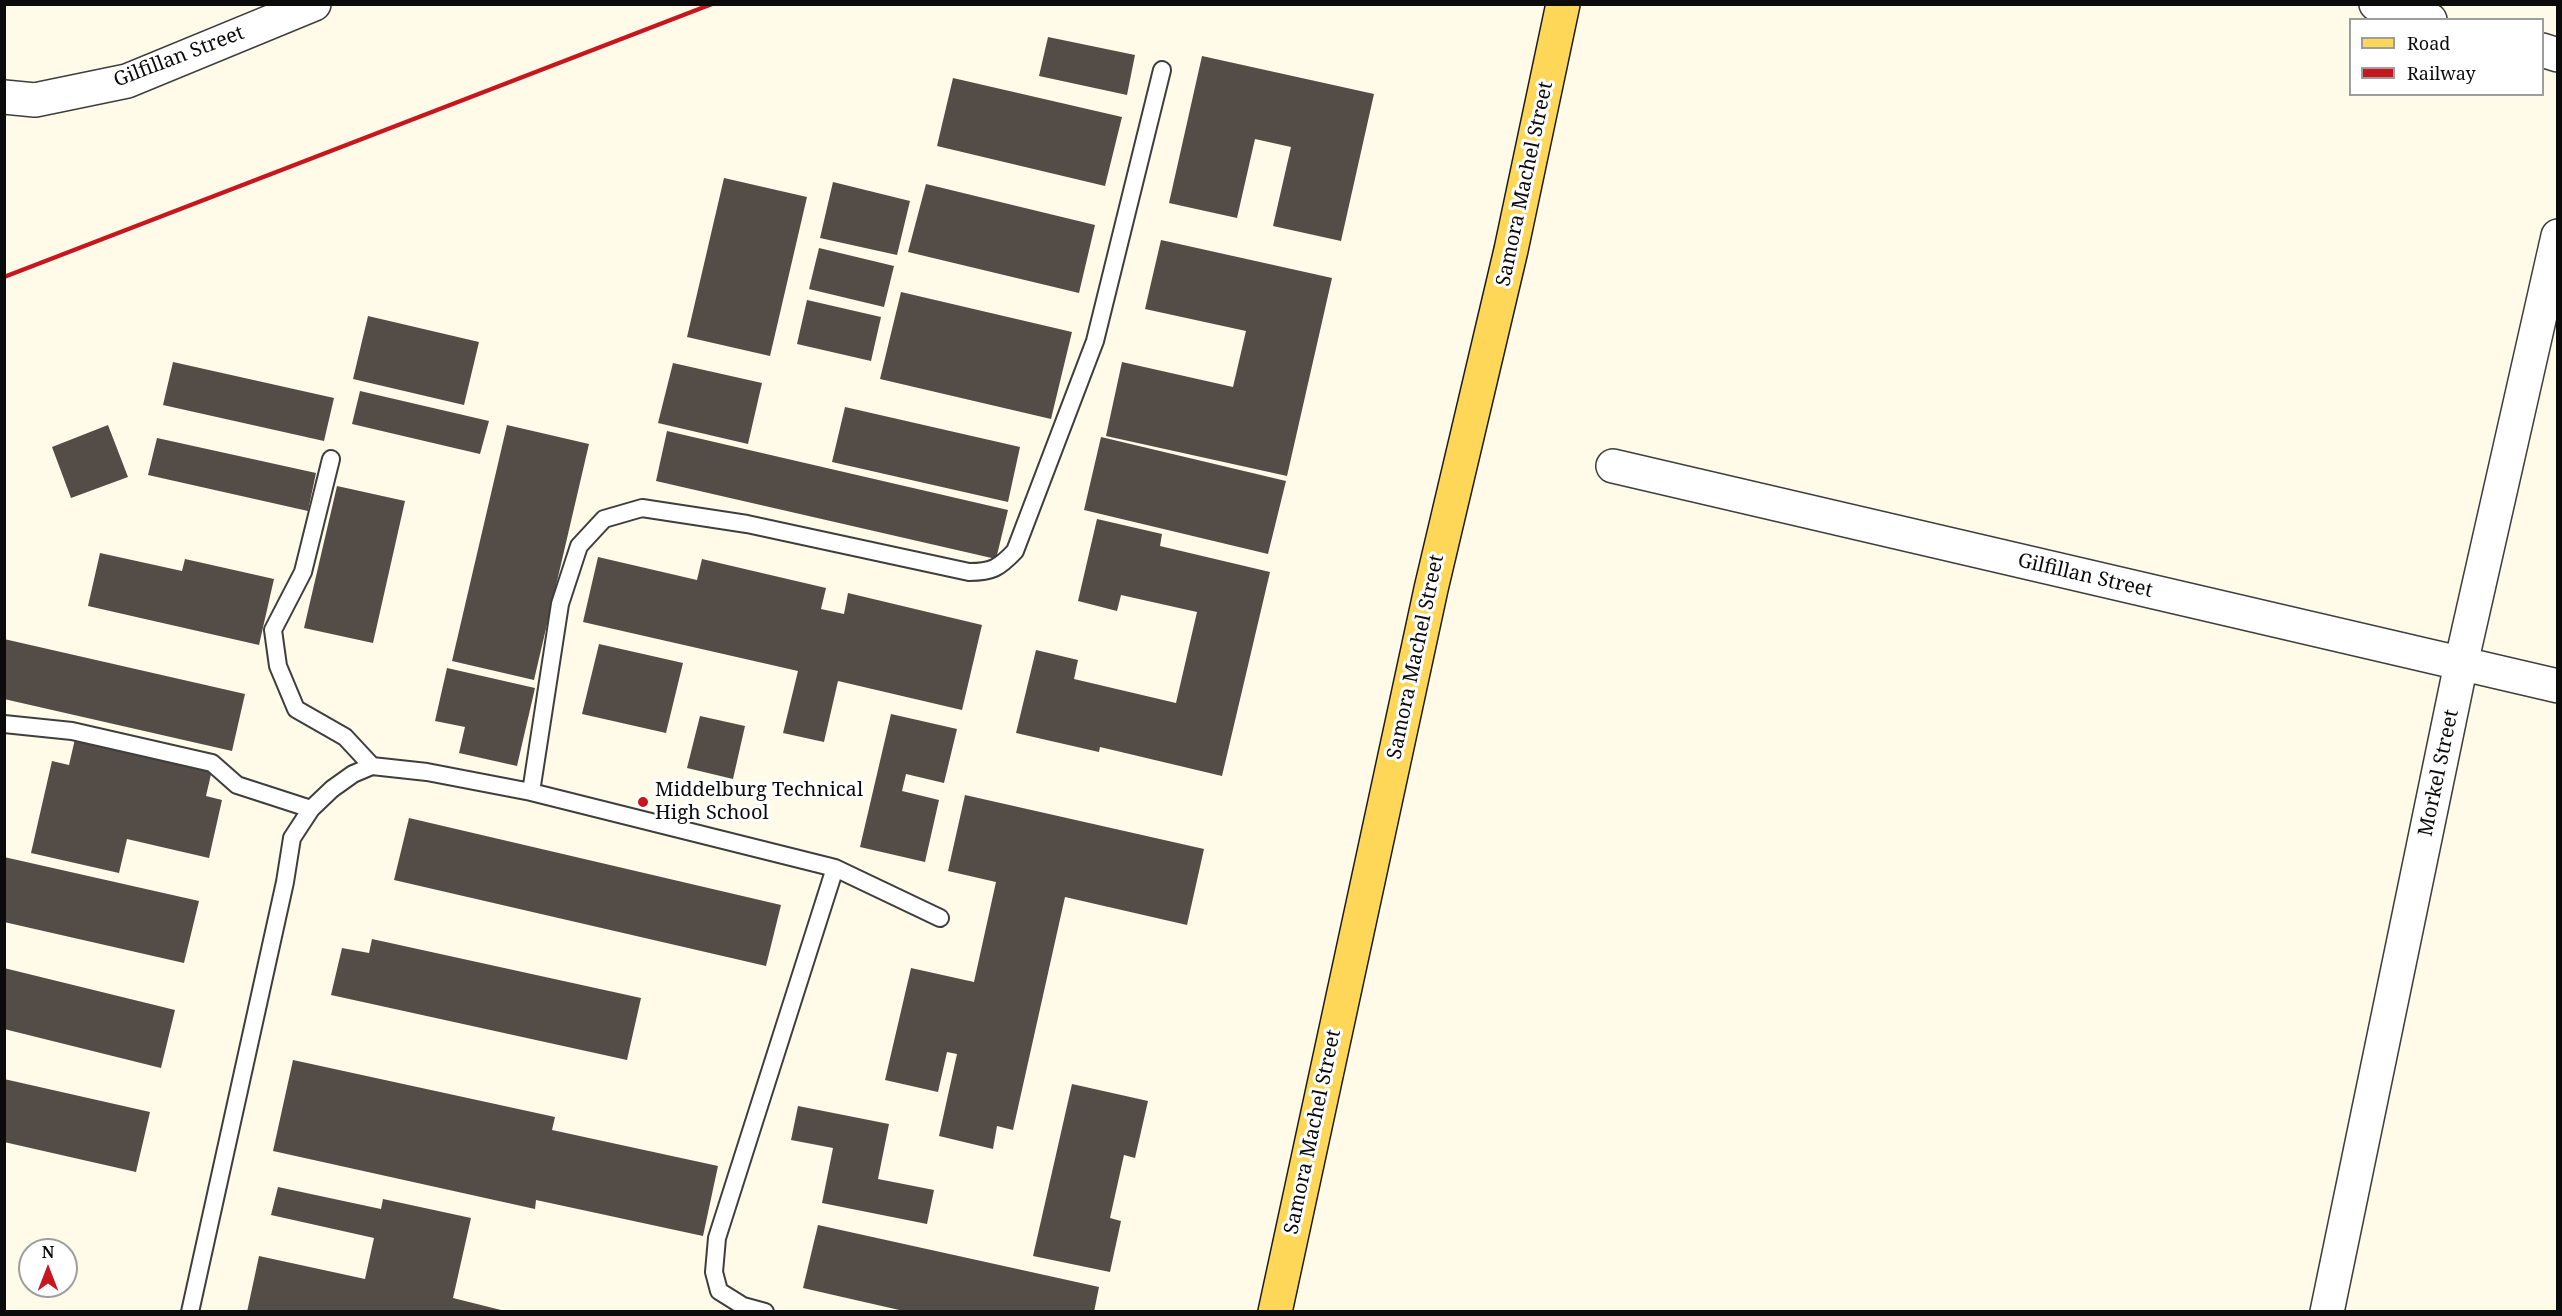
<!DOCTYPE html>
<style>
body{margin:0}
#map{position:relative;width:2562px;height:1316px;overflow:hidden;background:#fffbe8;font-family:"Noto Serif",serif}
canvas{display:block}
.frame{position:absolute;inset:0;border:6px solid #0b0b0b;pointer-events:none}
.legend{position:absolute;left:2349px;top:18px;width:195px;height:78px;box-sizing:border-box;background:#fff;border:2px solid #9d9d9d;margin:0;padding:8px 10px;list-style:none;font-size:18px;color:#0b0b0b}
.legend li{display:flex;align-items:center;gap:12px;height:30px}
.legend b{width:30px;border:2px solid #9d9d9d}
.north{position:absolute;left:18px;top:1238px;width:60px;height:60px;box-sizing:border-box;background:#fff;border:2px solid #9d9d9d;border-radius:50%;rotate:0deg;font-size:16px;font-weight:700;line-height:24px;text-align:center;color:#0b0b0b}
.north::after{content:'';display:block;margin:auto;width:21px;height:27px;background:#c6171f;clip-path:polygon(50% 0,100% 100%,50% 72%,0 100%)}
</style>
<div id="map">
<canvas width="2562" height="1316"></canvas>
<div class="frame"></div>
<ul class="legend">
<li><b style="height:8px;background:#ffd758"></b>Road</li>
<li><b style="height:8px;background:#c6171f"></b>Railway</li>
</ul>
<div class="north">N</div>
</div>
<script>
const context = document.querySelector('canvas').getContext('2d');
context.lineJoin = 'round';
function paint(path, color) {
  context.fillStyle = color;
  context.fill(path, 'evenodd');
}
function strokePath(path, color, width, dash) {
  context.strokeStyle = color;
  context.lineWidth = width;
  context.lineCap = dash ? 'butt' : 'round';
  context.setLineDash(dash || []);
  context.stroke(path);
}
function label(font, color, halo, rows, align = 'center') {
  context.font = font + ' "Noto Serif",serif';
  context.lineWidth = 6;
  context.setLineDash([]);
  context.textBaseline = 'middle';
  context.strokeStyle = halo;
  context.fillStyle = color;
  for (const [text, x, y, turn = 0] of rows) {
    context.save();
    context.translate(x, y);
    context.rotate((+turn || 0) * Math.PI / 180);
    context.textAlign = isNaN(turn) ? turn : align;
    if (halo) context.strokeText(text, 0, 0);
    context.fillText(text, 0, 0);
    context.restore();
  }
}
const building = new Path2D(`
 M1048 37 1135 55 1127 95 1039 76Z
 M1202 56 1374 94 1341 241 1273 226 1291 147 1255 139 1237 218 1169 203Z
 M953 78 1122 117 1105 186 937 146Z
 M724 178 807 197 770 356 687 337Z
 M833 182 910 201 897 255 820 238Z
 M926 184 1095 225 1079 293 908 252Z
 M1161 240 1332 278 1287 476 1106 436 1122 362 1233 387 1246 331 1145 309Z
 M819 248 894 266 884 307 809 289Z
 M901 292 1072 332 1051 419 880 379Z
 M807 300 881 317 871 361 797 344Z
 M368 316 479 342 464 405 353 379Z
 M173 362 334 398 324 441 163 405Z
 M673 363 762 383 748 444 658 423Z
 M360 391 489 421 480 454 352 424Z
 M845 407 1020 447 1008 502 832 462Z
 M108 425 128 477 71 498 52 447Z
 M507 425 589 444 534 680 452 661Z
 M667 431 1008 510 996 559 656 481Z
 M1101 437 1286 481 1268 554 1084 510Z
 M157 438 316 473 308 511 148 475Z
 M337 486 405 501 373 643 304 628Z
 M1097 519 1162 534 1160 546 1270 572 1222 776 1100 747 1099 752 1016 733 1036 650 1078 660 1074 679 1176 703 1197 612 1121 595 1117 611 1078 601Z
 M100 553 182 571 185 559 274 579 259 645 88 606Z
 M598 557 697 580 702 559 826 588 821 609 844 614 848 593 982 625 962 710 838 681 824 742 783 733 798 671 583 622Z
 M4 639 245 694 232 751 4 699Z
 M599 644 683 663 666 733 582 714Z
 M447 668 535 688 517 766 459 753 465 727 435 721Z
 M891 714 957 729 944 783 906 774 902 791 939 800 925 862 860 847Z
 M700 716 745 726 733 779 687 768Z
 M75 739 212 770 206 796 222 800 209 858 127 839 119 873 31 853 52 761 69 765Z
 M965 795 1204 849 1187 925 1065 897 1013 1130 997 1126 993 1149 939 1136 957 1054 947 1052 938 1092 885 1080 911 968 974 982 996 882 948 871Z
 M409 818 781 905 766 966 394 880Z
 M4 857 199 901 184 963 4 922Z
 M372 939 641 998 627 1060 331 995 342 948 369 953Z
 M4 968 175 1010 161 1068 4 1029Z
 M293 1060 555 1117 552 1130 718 1166 703 1236 536 1200 535 1209 273 1151Z
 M4 1079 150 1112 136 1172 4 1142Z
 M1072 1084 1148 1101 1135 1158 1124 1155 1110 1218 1121 1221 1110 1272 1033 1256Z
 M798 1106 889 1124 878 1179 934 1190 927 1224 822 1203 833 1148 791 1140Z
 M278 1187 381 1209 383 1199 471 1218 453 1298 509 1312H247L259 1256 365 1279 374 1238 271 1215Z
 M818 1225 1099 1287 1094 1312H908L803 1288Z`);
const lane = new Path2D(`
 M331 459 303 572 273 630 278 666 296 709 345 737 372 766
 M4 724 72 731 212 763 237 785 311 809
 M531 792 560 604 579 546 604 519 642 508 747 524 969 572C992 572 999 568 1015 551L1095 341 1162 70
 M190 1312 285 882 292 838 311 809 332 789 353 774 372 766 427 772 531 792 835 868 940 918
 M765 1312 743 1306 719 1291 714 1272 717 1238 835 868`);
const street = new Path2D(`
 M2376 4 2430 20
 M2542 50 2558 55
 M4 97 35 100 127 81 314 4
 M1613 466 2558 686
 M2327 1312 2461 664 2558 236`);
const primary = new Path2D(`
 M1275 1312 1431 589 1511 250 1563 4`);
const rail = new Path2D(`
 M4 277 712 4`);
const markers = [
 [643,802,6,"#c6171f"]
];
const streetNames = [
 ["Gilfillan Street",179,57,-21],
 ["Samora Machel Street",1525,184,-78],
 ["Gilfillan Street",2085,576,13],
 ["Samora Machel Street",1416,657,-78],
 ["Morkel Street",2439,773,-78],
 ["Samora Machel Street",1313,1132,-78]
];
const poiNames = [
 ["Middelburg Technical",655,790],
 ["High School",655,813]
];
paint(building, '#544c46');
strokePath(lane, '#3e3e3e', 20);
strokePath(street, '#3e3e3e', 36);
strokePath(primary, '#1c1c1c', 36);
strokePath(lane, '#fff', 16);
strokePath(street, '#fff', 33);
strokePath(primary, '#ffd758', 33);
strokePath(rail, '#c6171f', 4.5);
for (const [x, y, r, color] of markers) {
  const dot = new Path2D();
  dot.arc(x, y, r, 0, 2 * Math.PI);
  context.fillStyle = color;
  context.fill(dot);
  strokePath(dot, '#fff', 2);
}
label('20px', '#0b0b0b', '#fff', streetNames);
label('20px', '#0b0b0b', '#fff', poiNames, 'left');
</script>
